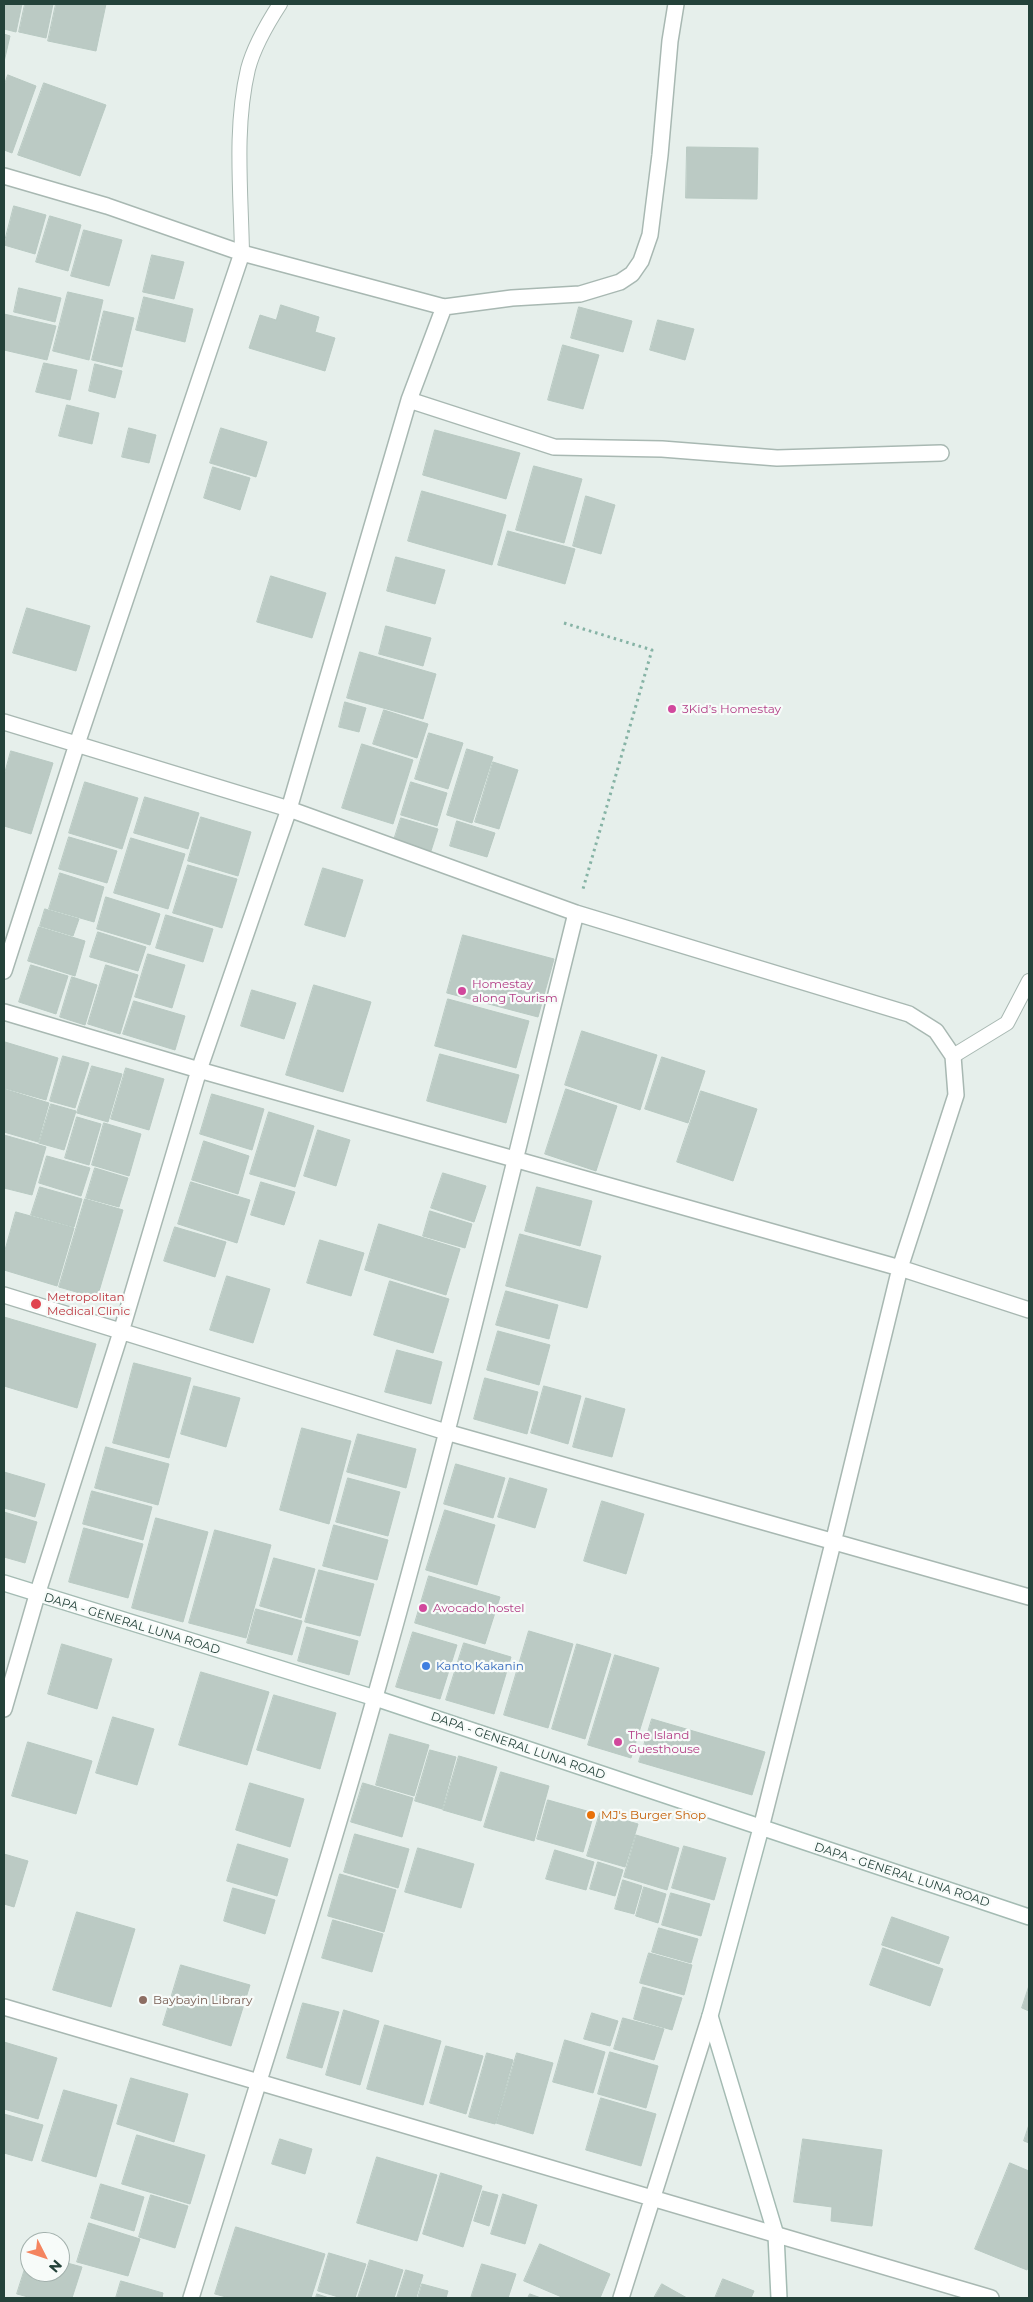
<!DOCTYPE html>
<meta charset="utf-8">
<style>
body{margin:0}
#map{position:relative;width:1033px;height:2302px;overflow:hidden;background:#e6efeb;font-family:Montserrat,sans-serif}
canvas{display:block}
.frame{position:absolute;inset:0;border:5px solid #24423a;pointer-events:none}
.north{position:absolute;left:20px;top:2232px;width:50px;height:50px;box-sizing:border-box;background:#f7fbf9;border:1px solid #a3b1ad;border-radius:50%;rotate:131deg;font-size:14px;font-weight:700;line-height:20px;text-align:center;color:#24423a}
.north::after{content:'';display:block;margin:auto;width:18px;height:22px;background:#f4845f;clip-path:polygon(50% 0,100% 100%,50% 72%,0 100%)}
</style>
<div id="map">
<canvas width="1033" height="2302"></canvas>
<div class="frame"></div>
<div class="north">N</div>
</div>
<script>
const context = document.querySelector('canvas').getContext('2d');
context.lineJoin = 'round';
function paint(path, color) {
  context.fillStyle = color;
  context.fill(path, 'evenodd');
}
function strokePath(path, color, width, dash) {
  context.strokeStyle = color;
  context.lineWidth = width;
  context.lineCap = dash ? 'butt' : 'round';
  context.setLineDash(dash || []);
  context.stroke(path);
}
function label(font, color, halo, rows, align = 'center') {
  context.font = font + ' Montserrat,sans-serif';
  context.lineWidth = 4.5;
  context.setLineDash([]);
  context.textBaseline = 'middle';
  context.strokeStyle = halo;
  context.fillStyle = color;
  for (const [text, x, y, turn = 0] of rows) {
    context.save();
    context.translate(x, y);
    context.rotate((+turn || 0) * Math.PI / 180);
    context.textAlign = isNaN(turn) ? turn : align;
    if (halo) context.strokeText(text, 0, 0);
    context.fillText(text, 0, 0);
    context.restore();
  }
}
const building = new Path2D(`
 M4 4H22L16 32 4 29Z
 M25 4H53L46 38 19 32Z
 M56 4H106L96 51 48 41Z
 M4 34 10 36 4 62Z
 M8 75 36 86 12 153 4 150V86Z
 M44 83 106 105 80 176 18 155Z
 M687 147 758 148 757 199 686 198Z
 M14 206 46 215 35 254 4 245Z
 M50 216 81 225 68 271 36 262Z
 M84 230 122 240 109 286 71 276Z
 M152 255 184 262 174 299 143 292Z
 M19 288 61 298 55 322 14 312Z
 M68 292 103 300 89 360 53 351Z
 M144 297 193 309 185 342 136 330Z
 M281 305 319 317 315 332 335 338 325 371 249 348 260 315 276 320Z
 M579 307 632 321 623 352 571 338Z
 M104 311 134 318 122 367 92 360Z
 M4 314 56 326 47 360 4 350Z
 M658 320 694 329 685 360 650 350Z
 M563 345 599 355 583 409 548 400Z
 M44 363 77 370 70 400 36 392Z
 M95 364 122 371 115 398 89 391Z
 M67 405 99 413 92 444 59 436Z
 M129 428 156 435 149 463 122 457Z
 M221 428 267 442 256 477 210 463Z
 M435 430 520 453 506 499 423 475Z
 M534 466 582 479 564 543 516 530Z
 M213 467 250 478 240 510 204 498Z
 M422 491 506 515 492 565 408 541Z
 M586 496 615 505 601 554 573 546Z
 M508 531 575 549 565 584 498 565Z
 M396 557 445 570 435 604 387 591Z
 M271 576 326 593 312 638 257 622Z
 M27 608 90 626 76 671 13 653Z
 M386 626 431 638 423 666 379 654Z
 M360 652 436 674 423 719 347 698Z
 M345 702 366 708 359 732 339 727Z
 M384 710 428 724 417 758 373 744Z
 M429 733 463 743 448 789 415 779Z
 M362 744 413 760 393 824 342 808Z
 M467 749 493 757 472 823 447 815Z
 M11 751 53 763 31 834 4 826V776Z
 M493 762 518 770 499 829 475 822Z
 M85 782 138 798 122 849 69 833Z
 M411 782 447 793 437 826 401 815Z
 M145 797 199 813 188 849 134 833Z
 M201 817 251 832 238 876 188 861Z
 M401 818 438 829 431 851 394 840Z
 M457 821 495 833 487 857 450 846Z
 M69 837 117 851 107 883 59 869Z
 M131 838 185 854 168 909 114 893Z
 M188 865 237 879 222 928 173 913Z
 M323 868 363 880 345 937 305 925Z
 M60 873 104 887 94 922 49 909Z
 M106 897 160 914 150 945 97 929Z
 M45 909 79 919 73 936 40 926Z
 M166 915 213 929 203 962 156 948Z
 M39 927 85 941 75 976 28 961Z
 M98 932 146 947 138 971 90 957Z
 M463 935 554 959 538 1017 447 993Z
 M148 954 185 965 172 1008 135 997Z
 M31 965 68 976 56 1014 19 1002Z
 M106 965 138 975 120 1034 88 1024Z
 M72 977 97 985 85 1025 60 1017Z
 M314 985 371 1002 343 1092 286 1075Z
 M252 990 296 1003 284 1039 241 1026Z
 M448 999 529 1021 516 1068 435 1046Z
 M134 1001 185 1016 175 1050 123 1034Z
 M582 1031 657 1055 640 1110 565 1085Z
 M5 1042 58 1058 46 1100 4 1088Z
 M440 1054 519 1075 506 1123 427 1101Z
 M63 1056 89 1063 75 1108 50 1101Z
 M662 1057 705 1071 688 1123 645 1109Z
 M92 1066 122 1074 108 1122 77 1113Z
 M126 1068 164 1079 149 1130 111 1119Z
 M4 1089 49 1103 38 1142 4 1132Z
 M566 1089 617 1106 596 1171 545 1154Z
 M701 1091 757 1109 733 1181 677 1162Z
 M212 1094 264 1109 252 1150 200 1134Z
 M51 1104 76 1111 64 1150 39 1143Z
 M269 1112 314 1126 295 1187 250 1174Z
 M77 1117 101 1124 89 1165 65 1158Z
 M104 1123 141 1134 129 1176 92 1165Z
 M318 1130 350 1140 336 1186 304 1176Z
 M4 1135 46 1147 32 1195 4 1188Z
 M204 1141 249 1156 238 1194 192 1180Z
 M47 1156 90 1168 81 1196 39 1183Z
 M95 1168 128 1178 119 1207 86 1198Z
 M443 1173 486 1186 474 1222 431 1208Z
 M191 1182 250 1200 237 1243 178 1224Z
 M261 1182 295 1192 284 1225 251 1215Z
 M40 1187 82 1199 74 1227 31 1215Z
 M537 1187 592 1201 580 1246 525 1231Z
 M85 1199 123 1210 97 1298 59 1287Z
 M430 1211 472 1224 465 1248 423 1236Z
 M16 1212 74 1228 57 1286 4 1270V1254Z
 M379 1224 460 1249 446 1295 365 1270Z
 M175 1227 226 1242 215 1277 164 1261Z
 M520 1234 601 1256 587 1308 506 1286Z
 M320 1240 364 1253 351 1296 307 1283Z
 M227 1276 270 1289 253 1343 210 1330Z
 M390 1281 449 1299 433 1353 374 1335Z
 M506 1291 558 1305 549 1339 496 1325Z
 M4 1317 96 1344 77 1408 4 1386Z
 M498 1331 550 1345 539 1385 487 1370Z
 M397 1350 442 1362 431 1404 385 1392Z
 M134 1363 191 1378 169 1458 113 1443Z
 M485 1378 538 1392 527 1434 474 1419Z
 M194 1386 240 1398 226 1447 181 1434Z
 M544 1386 581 1396 568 1444 531 1433Z
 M586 1398 625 1409 612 1457 573 1447Z
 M302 1428 351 1441 329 1524 280 1510Z
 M358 1434 416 1449 406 1488 347 1472Z
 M106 1447 169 1464 158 1505 95 1488Z
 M456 1464 505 1478 493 1518 444 1504Z
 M4 1472 45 1484 35 1517 4 1508Z
 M348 1478 400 1492 388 1536 336 1522Z
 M510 1478 547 1489 535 1528 498 1517Z
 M92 1491 152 1507 143 1540 83 1524Z
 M602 1501 644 1514 626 1574 584 1561Z
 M445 1510 495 1525 477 1585 426 1570Z
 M4 1512 37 1522 25 1563 4 1557Z
 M156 1518 208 1532 183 1622 132 1608Z
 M334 1525 388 1540 377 1580 323 1566Z
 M84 1528 143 1544 128 1598 69 1582Z
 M215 1530 271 1545 246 1638 189 1623Z
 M274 1558 315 1569 301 1618 260 1606Z
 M319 1570 374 1584 360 1636 305 1622Z
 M429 1576 500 1597 485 1644 415 1623Z
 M256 1609 302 1621 292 1655 247 1643Z
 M307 1627 358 1641 349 1675 298 1661Z
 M529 1631 573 1644 548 1728 504 1715Z
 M413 1632 457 1645 440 1699 396 1687Z
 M464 1643 511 1657 494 1714 446 1700Z
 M62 1644 112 1659 97 1709 48 1694Z
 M577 1644 611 1654 585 1739 552 1729Z
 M615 1655 659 1668 631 1758 588 1745Z
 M201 1672 269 1692 247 1765 179 1745Z
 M274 1695 336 1713 320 1769 257 1750Z
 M113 1717 154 1729 137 1785 96 1773Z
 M652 1719 765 1752 752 1795 639 1762Z
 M390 1734 429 1745 414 1796 376 1785Z
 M28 1742 92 1761 76 1814 12 1796Z
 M430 1750 456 1757 442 1809 415 1801Z
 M459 1756 497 1767 481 1821 443 1810Z
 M501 1772 549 1786 534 1841 484 1827Z
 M250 1783 304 1799 290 1847 236 1830Z
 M363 1783 413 1798 402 1837 351 1822Z
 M548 1800 594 1813 583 1852 537 1839Z
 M600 1813 638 1824 625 1867 587 1856Z
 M355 1834 409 1849 398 1888 344 1872Z
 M636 1835 679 1848 667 1890 624 1877Z
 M238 1844 288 1859 277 1896 227 1881Z
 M684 1846 726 1858 714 1900 672 1888Z
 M418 1848 474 1864 461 1908 405 1892Z
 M555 1850 594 1862 586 1890 546 1879Z
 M4 1854 28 1861 14 1907 4 1904Z
 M598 1862 623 1870 615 1896 590 1889Z
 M340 1874 396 1890 384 1932 328 1916Z
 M623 1880 642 1886 634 1914 615 1909Z
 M644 1887 666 1894 658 1923 636 1916Z
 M233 1888 275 1900 265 1934 224 1921Z
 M671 1893 710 1904 701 1936 662 1925Z
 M77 1912 135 1929 111 2007 53 1990Z
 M892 1917 949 1937 939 1964 882 1945Z
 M333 1920 383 1934 372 1972 322 1958Z
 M659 1928 698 1939 691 1963 652 1952Z
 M883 1948 943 1969 930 2006 870 1985Z
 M649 1953 692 1965 684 1995 640 1983Z
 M181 1965 250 1985 231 2046 163 2025Z
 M1029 1986V2011L1022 2008Z
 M643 1987 682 1998 672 2030 634 2019Z
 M303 2003 339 2012 322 2068 287 2058Z
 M344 2010 379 2021 360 2085 326 2075Z
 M592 2013 618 2021 610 2046 584 2039Z
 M623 2018 664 2029 654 2060 614 2049Z
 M385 2025 441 2041 423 2105 367 2089Z
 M565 2040 605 2052 593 2093 553 2082Z
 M4 2042 57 2058 38 2119 4 2109Z
 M446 2046 483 2056 466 2114 430 2103Z
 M610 2052 658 2066 646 2108 598 2094Z
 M487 2053 513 2060 495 2124 469 2117Z
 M517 2053 553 2063 533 2134 496 2123Z
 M131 2078 188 2094 174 2142 117 2124Z
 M64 2090 117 2105 96 2177 42 2161Z
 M601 2098 656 2114 641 2166 586 2150Z
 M4 2114 43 2125 32 2161 4 2153Z
 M1029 2125V2143L1024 2141Z
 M137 2135 205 2155 190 2204 122 2184Z
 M280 2139 312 2149 305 2174 272 2164Z
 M803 2139 882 2150 872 2226 831 2221 832 2207 794 2202Z
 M377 2157 437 2175 417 2241 357 2223Z
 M1010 2163 1029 2171V2265L1027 2270 975 2249Z
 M441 2173 482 2186 463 2247 423 2234Z
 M101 2184 144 2197 134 2231 91 2218Z
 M483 2191 498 2195 489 2226 474 2221Z
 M503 2194 537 2205 525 2244 491 2234Z
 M151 2195 188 2206 175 2248 139 2237Z
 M89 2223 140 2239 128 2276 77 2262Z
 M236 2227 325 2254 311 2298H230L215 2294Z
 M540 2244 610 2274 600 2298H564L524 2281Z
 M30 2252V2272H60V2261L82 2267 72 2298H32L17 2294Z
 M329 2253 366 2264 355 2298H342L318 2291Z
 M370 2260 403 2270 394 2298H358Z
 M482 2264 516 2274 508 2298H471Z
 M406 2270 423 2275 416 2298H397Z
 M723 2279 754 2291 751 2298H715Z
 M121 2281 163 2293 162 2298H116Z
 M422 2284 448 2291 446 2298H418Z
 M662 2284 687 2298H654Z
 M317 2294 329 2298H316Z
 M530 2294 541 2298H528Z`);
const path = new Path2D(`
 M564 623 652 650 583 889`);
const lane = new Path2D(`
 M242 253C241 192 234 128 248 69 254 46 267 24 280 4
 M953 1056 1007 1023 1029 981`);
const street = new Path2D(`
 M4 176 107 206 242 253 444 307 512 298 580 294 620 282 632 274 641 261 650 235 660 155 670 41 676 4
 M409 400 554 447 662 449 777 458 941 453
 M4 722 289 809 576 913 909 1014 936 1031 953 1056 956 1095 900 1268 833 1543 761 1828
 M4 971 77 744 242 253
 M4 1012 199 1070 900 1268 1029 1310
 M4 1295 446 1432 1029 1597
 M4 1709 37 1595 121 1332 199 1070 289 809 409 400 444 307
 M4 2007 991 2298
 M191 2298C253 2098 318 1899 375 1697 449 1438 511 1175 576 913
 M621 2298 710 2016`);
const secondary = new Path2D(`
 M4 1583 375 1698 1029 1917
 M761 1828 710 2016 776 2235 779 2298`);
const markers = [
 [672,709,5,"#d1479c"],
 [462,991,5,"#d1479c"],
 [36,1304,6,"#e0444e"],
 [423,1608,5,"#d1479c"],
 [426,1666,5,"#3f7fe0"],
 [618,1742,5,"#d1479c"],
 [591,1815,5,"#e8710a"],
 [143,2000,5,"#8d6e63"]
];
const hotelNames = [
 ["3Kid’s Homestay",682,709],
 ["Homestay",472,984],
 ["along Tourism",472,998],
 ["Avocado hostel",433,1608],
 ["The Island",628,1735],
 ["Guesthouse",628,1749]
];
const healthNames = [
 ["Metropolitan",47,1297],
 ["Medical Clinic",47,1311]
];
const streetNames = [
 ["DAPA - GENERAL LUNA ROAD",132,1624,17],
 ["DAPA - GENERAL LUNA ROAD",518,1746,19],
 ["DAPA - GENERAL LUNA ROAD",902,1875,18]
];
const shopNames = [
 ["Kanto Kakanin",436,1666]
];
const foodNames = [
 ["MJ's Burger Shop",601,1815]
];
const educationNames = [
 ["Baybayin Library",153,2000]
];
paint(building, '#bbcac4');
strokePath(building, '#b8c9c2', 1);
strokePath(lane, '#a8b8b2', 16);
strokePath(street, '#a8b8b2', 18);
strokePath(secondary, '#a4bbb3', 18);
strokePath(path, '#86b3a5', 3, [2.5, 4]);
strokePath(lane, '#fff', 14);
strokePath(street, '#fff', 15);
strokePath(secondary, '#fff', 15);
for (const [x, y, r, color] of markers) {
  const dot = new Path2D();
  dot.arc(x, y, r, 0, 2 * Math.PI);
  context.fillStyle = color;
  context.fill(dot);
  strokePath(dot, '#f7fbf9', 2);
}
label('12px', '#b23c85', '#f7fbf9', hotelNames, 'left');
label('12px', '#be3a42', '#f7fbf9', healthNames, 'left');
label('12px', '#24423a', '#f7fbf9', streetNames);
label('12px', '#366cbe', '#f7fbf9', shopNames, 'left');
label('12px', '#c56008', '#f7fbf9', foodNames, 'left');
label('12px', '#785e54', '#f7fbf9', educationNames, 'left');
</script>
